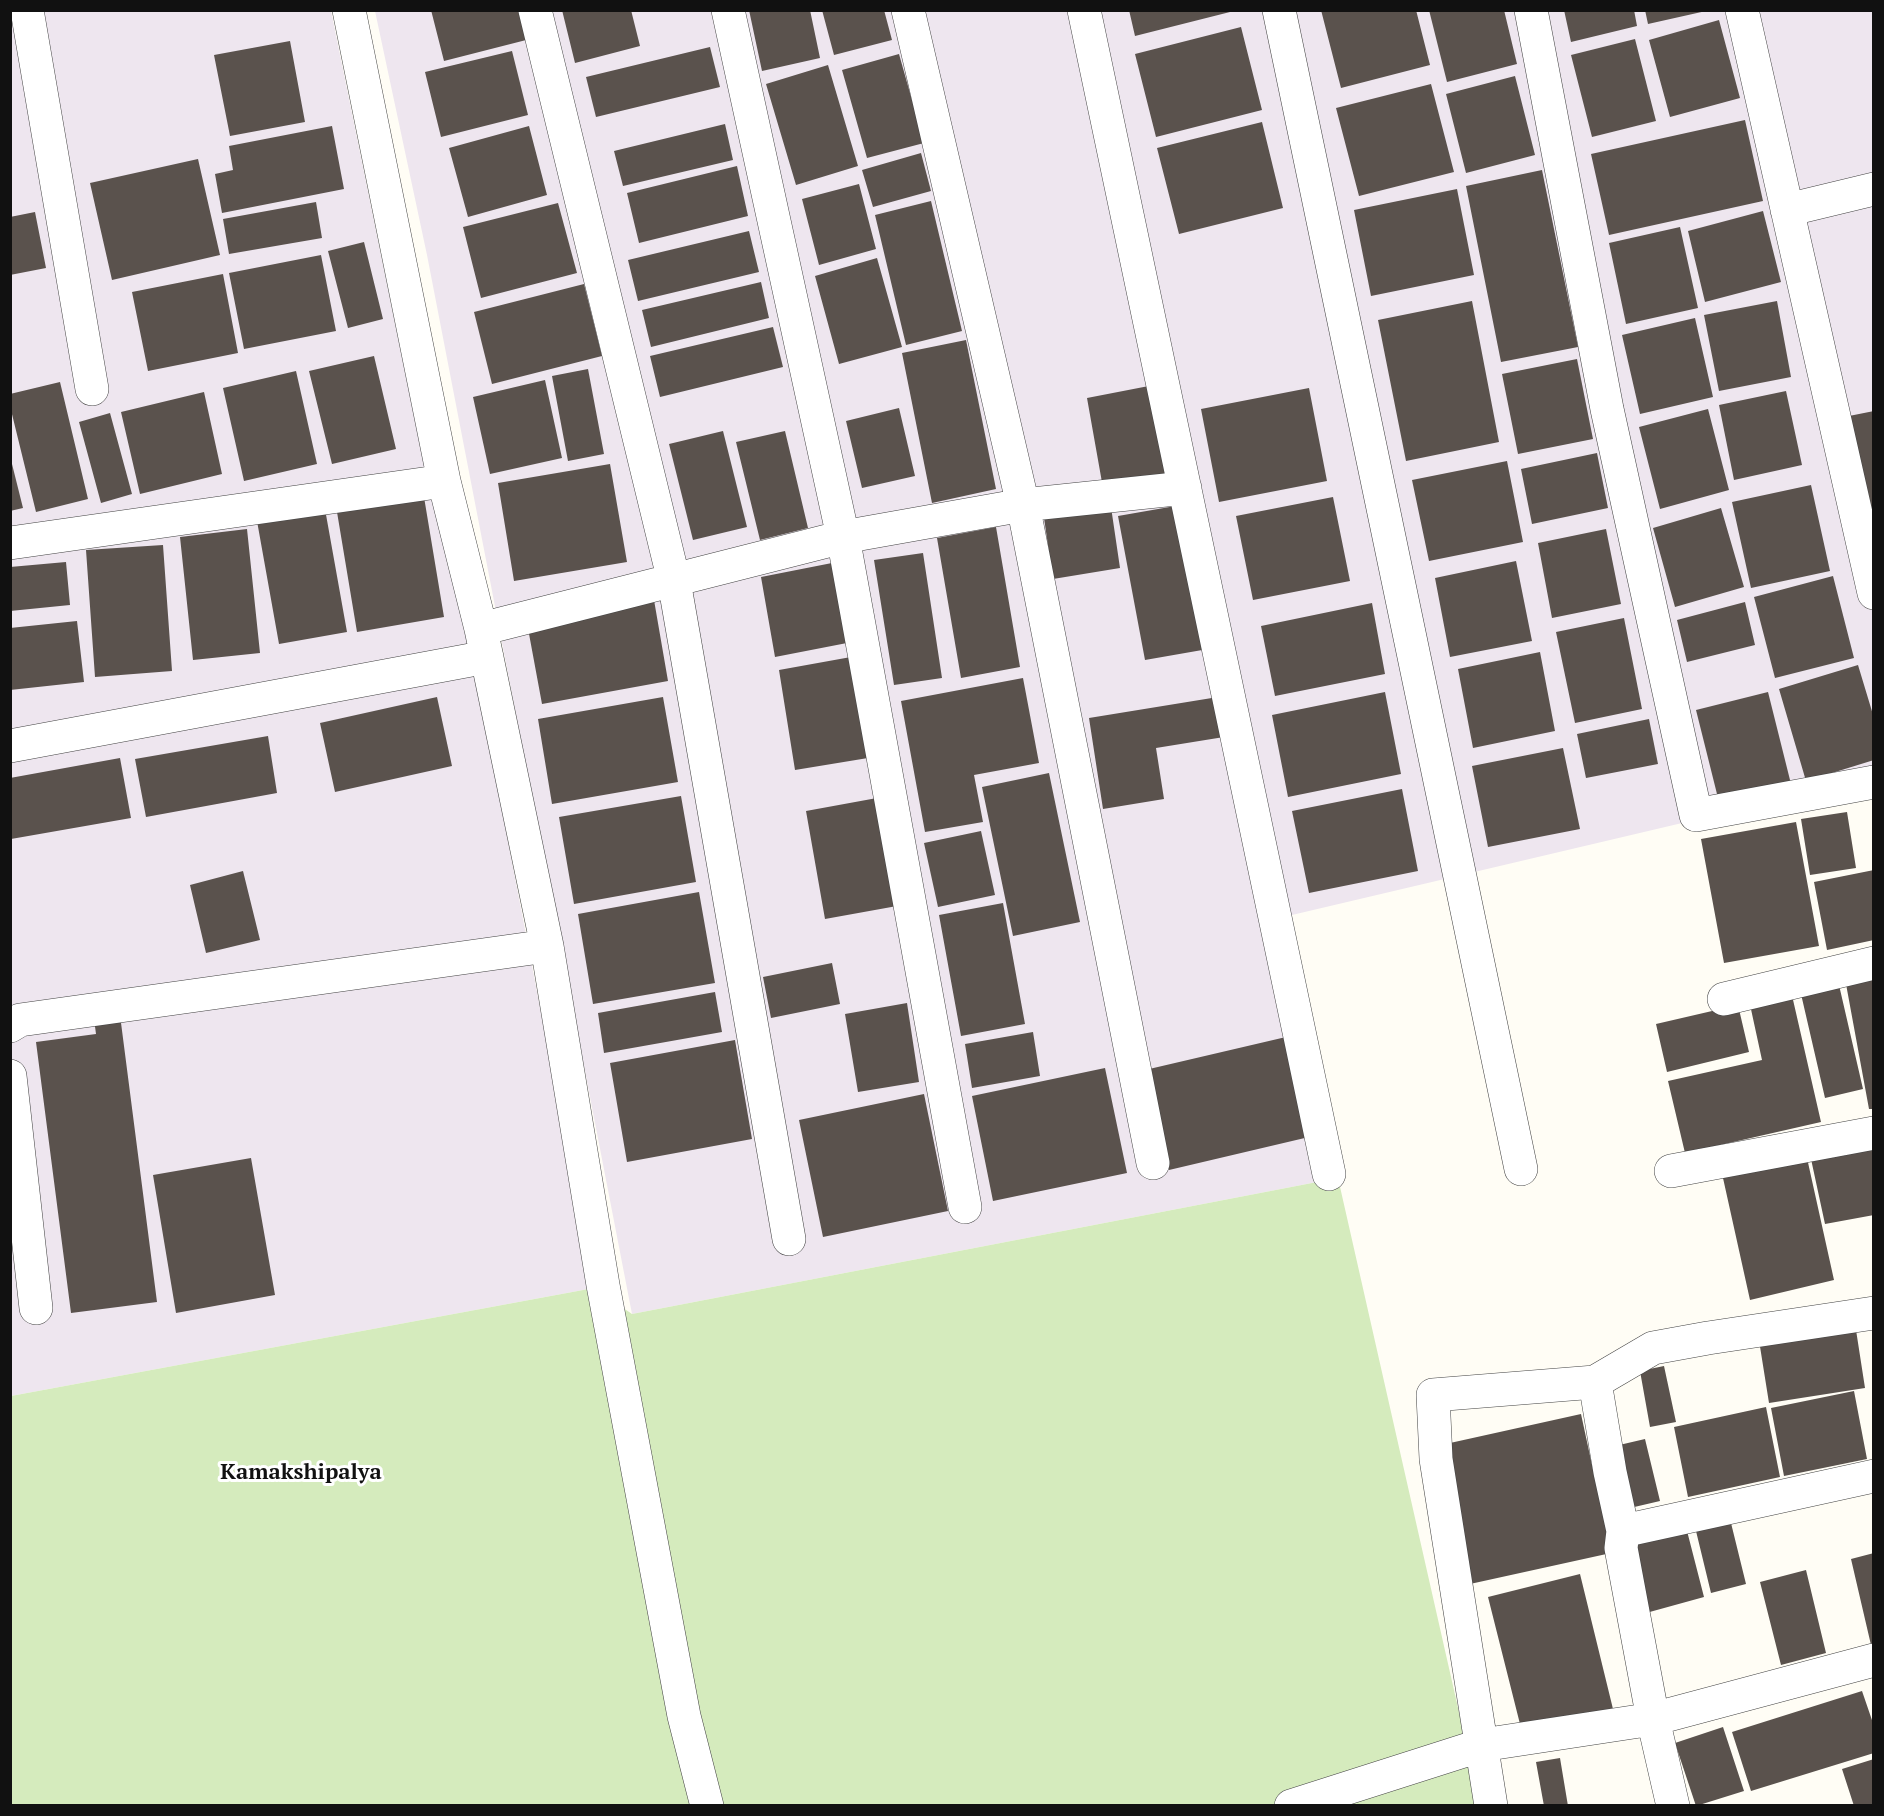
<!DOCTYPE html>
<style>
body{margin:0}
#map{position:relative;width:1884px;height:1816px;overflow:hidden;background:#fffdf5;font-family:"PT Serif",serif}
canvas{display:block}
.frame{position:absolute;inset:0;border:12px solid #111;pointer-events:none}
</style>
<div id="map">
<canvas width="1884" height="1816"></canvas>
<div class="frame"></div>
</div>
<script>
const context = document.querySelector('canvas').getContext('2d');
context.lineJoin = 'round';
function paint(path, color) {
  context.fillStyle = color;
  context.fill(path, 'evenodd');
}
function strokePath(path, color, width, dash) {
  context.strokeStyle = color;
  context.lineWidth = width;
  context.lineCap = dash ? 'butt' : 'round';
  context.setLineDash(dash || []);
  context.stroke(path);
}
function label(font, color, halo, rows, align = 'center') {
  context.font = font + ' "PT Serif",serif';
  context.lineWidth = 6;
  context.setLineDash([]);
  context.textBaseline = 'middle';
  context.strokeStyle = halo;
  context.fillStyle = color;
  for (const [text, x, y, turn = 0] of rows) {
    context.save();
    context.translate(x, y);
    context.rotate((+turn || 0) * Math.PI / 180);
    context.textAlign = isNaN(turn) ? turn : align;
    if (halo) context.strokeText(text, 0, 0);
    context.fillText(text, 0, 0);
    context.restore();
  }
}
const industrial = new Path2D(`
 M11 11H331L422 455 471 649 594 1288 11 1396Z
 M375 11H1873V778L1275 919 1338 1178 632 1314 427 255Z`);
const green = new Path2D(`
 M1338 1178 1480 1805 11 1806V1396L594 1288 632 1314Z`);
const building = new Path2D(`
 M431 10H527L534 38 444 61Z
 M562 10H631L640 46 575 63Z
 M749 10H810L820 58 762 71Z
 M822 10H884L892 40 834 55Z
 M1129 10H1233L1234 11 1135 36Z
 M1321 10H1416L1430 65 1341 88Z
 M1429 10H1504L1517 64 1447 82Z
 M1564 10H1634L1637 26 1571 42Z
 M1645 10H1706V11L1648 24Z
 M1719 20 1740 98 1670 117 1649 40Z
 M1241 27 1262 110 1156 137 1135 54Z
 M1635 39 1656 121 1592 137 1571 55Z
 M290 41 305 122 230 136 214 55Z
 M710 47 720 87 596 117 586 77Z
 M512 51 528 115 441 137 425 72Z
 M899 54 924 143 867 158 842 70Z
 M828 65 858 166 796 185 766 84Z
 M1515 76 1535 155 1466 173 1446 94Z
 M1431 84 1454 172 1359 196 1336 108Z
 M1745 120 1763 201 1609 235 1591 154Z
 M1262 122 1283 208 1179 234 1157 148Z
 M725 124 733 160 623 186 614 151Z
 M332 126 344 189 222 213 215 174 233 170 229 146Z
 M529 126 547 195 468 217 449 148Z
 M921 153 931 191 873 207 862 170Z
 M198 159 220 255 112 280 90 183Z
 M737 166 748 216 639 243 627 193Z
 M1542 170 1578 347 1501 362 1466 186Z
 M859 184 876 249 819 265 802 199Z
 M1457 189 1474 275 1371 296 1354 210Z
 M931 201 962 331 906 345 875 215Z
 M316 202 322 238 229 254 223 219Z
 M558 203 577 273 481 298 463 227Z
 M1763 211 1781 282 1705 302 1688 231Z
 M35 212 46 268 10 275V217Z
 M1680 227 1698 308 1626 324 1609 243Z
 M749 231 759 272 638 301 628 260Z
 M364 242 383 319 348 328 328 251Z
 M321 255 336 331 244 349 229 273Z
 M877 258 902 347 839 364 815 276Z
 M223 274 238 353 148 371 132 292Z
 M761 282 769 318 651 347 642 310Z
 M584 284 602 356 492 384 474 312Z
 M1472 301 1499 442 1406 461 1378 320Z
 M1777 301 1791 377 1719 391 1704 315Z
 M1695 318 1713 397 1640 414 1622 335Z
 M773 327 783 367 660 397 650 356Z
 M966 340 996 489 932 503 902 353Z
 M374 356 396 449 332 464 309 371Z
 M1577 359 1593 439 1518 454 1502 374Z
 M588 369 604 454 568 461 552 376Z
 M296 371 317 464 244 481 223 388Z
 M545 380 562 458 490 474 473 397Z
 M60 382 88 499 36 512 10 406V394Z
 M1154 385 1170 476 1103 488 1087 398Z
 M1309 388 1327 481 1219 502 1201 409Z
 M1786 391 1802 465 1734 480 1719 405Z
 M204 392 222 474 140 494 121 412Z
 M899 408 915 476 862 488 846 421Z
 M1708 409 1729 490 1660 509 1639 427Z
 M1874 411V530L1849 416Z
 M110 413 132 494 101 503 79 422Z
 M723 431 747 527 693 540 669 444Z
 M785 431 808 528 760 540 736 442Z
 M1597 453 1608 508 1532 524 1521 469Z
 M10 456 23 508 10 511Z
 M1507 461 1523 542 1429 561 1412 480Z
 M610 464 627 562 514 581 498 483Z
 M1811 485 1830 571 1751 588 1732 502Z
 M423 491 444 617 357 632 336 506Z
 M1333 497 1350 581 1253 600 1236 516Z
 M1181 505 1208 649 1145 660 1118 516Z
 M1111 507 1120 568 1053 579 1044 518Z
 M1721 508 1744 587 1675 607 1653 528Z
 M325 509 347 632 279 644 257 521Z
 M996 527 1020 667 961 678 937 538Z
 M247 529 260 653 193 660 180 537Z
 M1606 529 1621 604 1552 618 1538 543Z
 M163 545 172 671 95 677 86 550Z
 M923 553 942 678 894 685 874 560Z
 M1516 561 1532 641 1450 657 1435 578Z
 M66 562 70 605 10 611V567Z
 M832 563 847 643 775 657 761 577Z
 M1833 576 1854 658 1775 678 1754 597Z
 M654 600 668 681 542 704 527 623Z
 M1745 602 1755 645 1687 662 1677 620Z
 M1372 603 1385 674 1275 696 1261 626Z
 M1624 618 1642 709 1575 723 1556 632Z
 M77 621 84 682 10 690V628Z
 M1540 652 1555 731 1473 748 1458 669Z
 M851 657 868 758 795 770 779 670Z
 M1858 665 1874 718V760L1806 781 1779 689Z
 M1023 678 1039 763 974 775 983 822 925 832 901 701Z
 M1385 692 1401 774 1288 797 1272 715Z
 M1768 692 1791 784 1719 802 1696 710Z
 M437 697 452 766 335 792 320 723Z
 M663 697 678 782 552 804 538 719Z
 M1218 697 1224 737 1156 748 1164 799 1103 809 1089 718Z
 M1649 719 1658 764 1586 778 1577 734Z
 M268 736 277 793 146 817 135 759Z
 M1563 748 1580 829 1488 847 1472 766Z
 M120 758 131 818 11 839 10 778Z
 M1049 773 1080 922 1013 936 982 787Z
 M1402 789 1418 871 1309 893 1292 811Z
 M681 796 696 882 574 904 559 817Z
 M877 798 897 906 825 919 806 811Z
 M1847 812 1856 868 1810 875 1801 819Z
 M1796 822 1819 946 1724 963 1701 839Z
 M981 831 995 895 938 907 924 843Z
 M1874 870V940L1827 950 1814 882Z
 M243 871 260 940 206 953 190 885Z
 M699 892 715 983 593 1004 578 914Z
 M1003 903 1025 1024 961 1036 939 915Z
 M832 963 840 1004 771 1018 763 977Z
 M1874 979V1109H1869L1846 984Z
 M1839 985 1863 1089 1825 1098 1801 994Z
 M1791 991 1821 1122 1685 1153 1668 1081 1762 1060 1749 1000Z
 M715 992 722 1032 604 1053 598 1013Z
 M907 1003 919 1082 858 1092 845 1014Z
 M1738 1005 1749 1052 1667 1072 1656 1024Z
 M120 1015 157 1302 71 1313 36 1042 96 1034 94 1019Z
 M1033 1032 1040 1076 972 1088 965 1044Z
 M1286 1037 1309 1137 1169 1170 1145 1070Z
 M735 1040 752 1139 627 1162 610 1063Z
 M1105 1068 1127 1173 993 1201 972 1096Z
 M924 1094 948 1211 823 1237 799 1120Z
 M1874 1146V1215L1825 1224 1811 1159Z
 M251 1158 275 1295 176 1313 153 1175Z
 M1807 1158 1834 1280 1750 1300 1723 1178Z
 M1854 1317 1865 1388 1769 1403 1758 1334Z
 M1664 1366 1676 1422 1650 1427 1640 1371Z
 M1854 1391 1867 1459 1784 1476 1771 1408Z
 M1766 1407 1780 1477 1688 1497 1674 1427Z
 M1581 1414 1611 1553 1470 1584 1441 1445Z
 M1645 1439 1660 1501 1630 1508 1615 1446Z
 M1731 1523 1746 1584 1711 1593 1696 1531Z
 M1686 1527 1704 1597 1646 1613 1628 1543Z
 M1874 1553V1644L1871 1645 1851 1559Z
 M1806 1570 1826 1653 1781 1665 1760 1582Z
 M1580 1574 1613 1709 1522 1732 1488 1597Z
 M1862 1691 1874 1726V1753L1751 1791 1732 1732Z
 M1723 1727 1744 1791 1696 1806 1675 1743Z
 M1560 1758 1568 1806H1544L1536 1762Z
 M1874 1759V1806H1854L1842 1769Z`);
const minor = new Path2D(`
 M27 10 92 389
 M349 10 444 481
 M535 10 674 581 789 1239
 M728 10 843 537 965 1207
 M908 10 1023 505 1153 1163
 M1084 10 1329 1174
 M1279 10 1521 1169
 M1531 10 1607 409 1696 815 1874 782
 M1742 10 1874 593
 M1787 210 1874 189
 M10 543 444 481 481 629 547 946 603 1285 684 1716 707 1806
 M481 629 843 537 1023 505 1185 488
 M10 746 487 657
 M1724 999 1874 963
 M10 1026 20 1020 547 946
 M10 1076 36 1308
 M1671 1171 1874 1133
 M1623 1531 1874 1476
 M1291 1806 1482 1745 1653 1719 1874 1660
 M1491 1806 1436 1459 1433 1395 1595 1382
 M1673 1806 1653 1719 1621 1548 1623 1531 1610 1472 1595 1382 1653 1348 1708 1338 1874 1313`);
const quarterNames = [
 ["Kamakshipalya",301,1473]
];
paint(industrial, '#eee6ef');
paint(green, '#d5ebbd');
paint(building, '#5a524d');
strokePath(minor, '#444', 34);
strokePath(minor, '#fff', 33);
label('bold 22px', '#111', '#fff', quarterNames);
</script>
